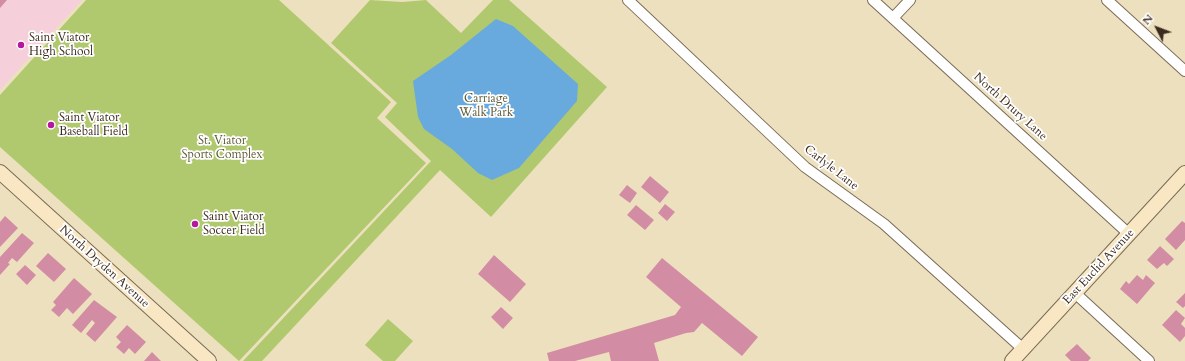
<!DOCTYPE html>
<style>
body{margin:0}
#map{position:relative;width:1185px;height:361px;overflow:hidden;background:#ede0be;font-family:Cardo,serif}
canvas{display:block}
.north{position:absolute;left:1137px;top:8px;width:40px;height:40px;-webkit-text-stroke:3px #fff;paint-order:stroke;rotate:312deg;font-size:11px;font-weight:700;line-height:16px;text-align:center;color:#3b2a1e}
.north::after{content:'';display:block;margin:auto;width:14px;height:18px;background:#3b2a1e;clip-path:polygon(50% 0,100% 100%,50% 72%,0 100%)}
</style>
<div id="map">
<canvas width="1185" height="361"></canvas>
<div class="north">N</div>
</div>
<script>
const context = document.querySelector('canvas').getContext('2d');
context.lineJoin = 'round';
function paint(path, color) {
  context.fillStyle = color;
  context.fill(path, 'evenodd');
}
function strokePath(path, color, width, dash) {
  context.strokeStyle = color;
  context.lineWidth = width;
  context.lineCap = dash ? 'butt' : 'round';
  context.setLineDash(dash || []);
  context.stroke(path);
}
function label(font, color, halo, rows, align = 'center') {
  context.font = font + ' Cardo,serif';
  context.lineWidth = 3.5;
  context.setLineDash([]);
  context.textBaseline = 'middle';
  context.strokeStyle = halo;
  context.fillStyle = color;
  for (const [text, x, y, turn = 0] of rows) {
    context.save();
    context.translate(x, y);
    context.rotate((+turn || 0) * Math.PI / 180);
    context.textAlign = isNaN(turn) ? turn : align;
    if (halo) context.strokeText(text, 0, 0);
    context.fillText(text, 0, 0);
    context.restore();
  }
}
const built = new Path2D(`
 M0 0H82L0 90Z`);
const green = new Path2D(`
 M86 0H279L391 102 377 118 426 163 239 361 0 147V95Z
 M370 0 402 2 426 0 461 33 493 0H509L607 87 491 217 440 170 262 361H243L431 161 385 117 397 103 331 43Z
 M388 319 413 341 395 361H383L365 345Z`);
const water = new Path2D(`
 M496 19 513 26 578 84 577 101 519 168 492 180 478 173 452 149 424 129 418 117 413 81 451 55Z`);
const building = new Path2D(`
 M0 0H7L0 8Z
 M650 176 669 192 660 203 641 187Z
 M627 185 637 193 630 203 619 195Z
 M665 204 675 212 667 221 658 213Z
 M636 205 654 220 645 230 627 215Z
 M5 216 18 228 0 247V222Z
 M1182 221 1185 223V240L1176 250 1165 239Z
 M22 233 34 243 17 262 12 258 8 263 10 264 0 275V257Z
 M1160 246 1174 259 1167 266 1164 263 1157 269 1147 260Z
 M48 253 66 269 54 282 36 266Z
 M494 255 526 284 510 302 478 274Z
 M662 258 758 337 742 356 702 323 694 332 686 333 654 343 659 361H611L609 352 575 361H549L547 353 675 315 681 307 646 277Z
 M25 265 36 275 27 285 16 274Z
 M1137 275 1143 280 1146 275 1155 283 1137 304 1120 289 1126 281 1129 284Z
 M74 278 92 294 73 314 67 308 59 317 51 310 56 305 53 302Z
 M1185 293V306L1183 308 1176 302Z
 M94 300 117 317 95 342 86 334 95 323 92 320 81 333 72 325Z
 M501 307 513 318 503 329 491 317Z
 M1176 310 1185 318 1181 324 1185 328V336L1180 342 1162 325Z
 M127 325 146 342 135 354 129 348 124 354 116 347 121 342 116 337Z
 M1077 344 1091 358 1088 361H1071L1065 355Z
 M152 352 161 361H144Z`);
const street = new Path2D(`
 M628 0 805 167 884 224 1023 349
 M873 0 1129 234
 M1107 0 1185 71
 M893 18 910 0
 M1075 293 1149 361`);
const secondary = new Path2D(`
 M0 172 209 361
 M1012 361 1185 173`);
const markers = [
 [21,45,4,"#b5179e"],
 [51,125,4,"#b5179e"],
 [195,224,4,"#b5179e"]
];
const poiNames = [
 ["Saint Viator",29,38],
 ["High School",29,52],
 ["Saint Viator",59,118],
 ["Baseball Field",59,132],
 ["Saint Viator",203,217],
 ["Soccer Field",203,231]
];
const parkNames = [
 ["Carriage",486,99],
 ["Walk Park",486,113],
 ["St. Viator",222,141],
 ["Sports Complex",222,155]
];
const streetNames = [
 ["North Drury Lane",1010,107,42],
 ["Carlyle Lane",831,168,38],
 ["North Dryden Avenue",104,267,42],
 ["East Euclid Avenue",1099,267,-47]
];
paint(built, '#f5cfd9');
paint(green, '#b1c96e');
paint(water, '#68aadd');
paint(building, '#d28da4');
strokePath(street, '#796a56', 12);
strokePath(secondary, '#796a56', 16);
strokePath(street, '#fff', 10);
strokePath(secondary, '#f9e7c3', 14);
for (const [x, y, r, color] of markers) {
  const dot = new Path2D();
  dot.arc(x, y, r, 0, 2 * Math.PI);
  context.fillStyle = color;
  context.fill(dot);
  strokePath(dot, '#fff', 1.5);
}
label('12px', '#3b2a1e', '#fff', poiNames, 'left');
label('12px', '#5e5a36', '#fff', parkNames);
label('12px', '#3b2a1e', '#fff', streetNames);
</script>
